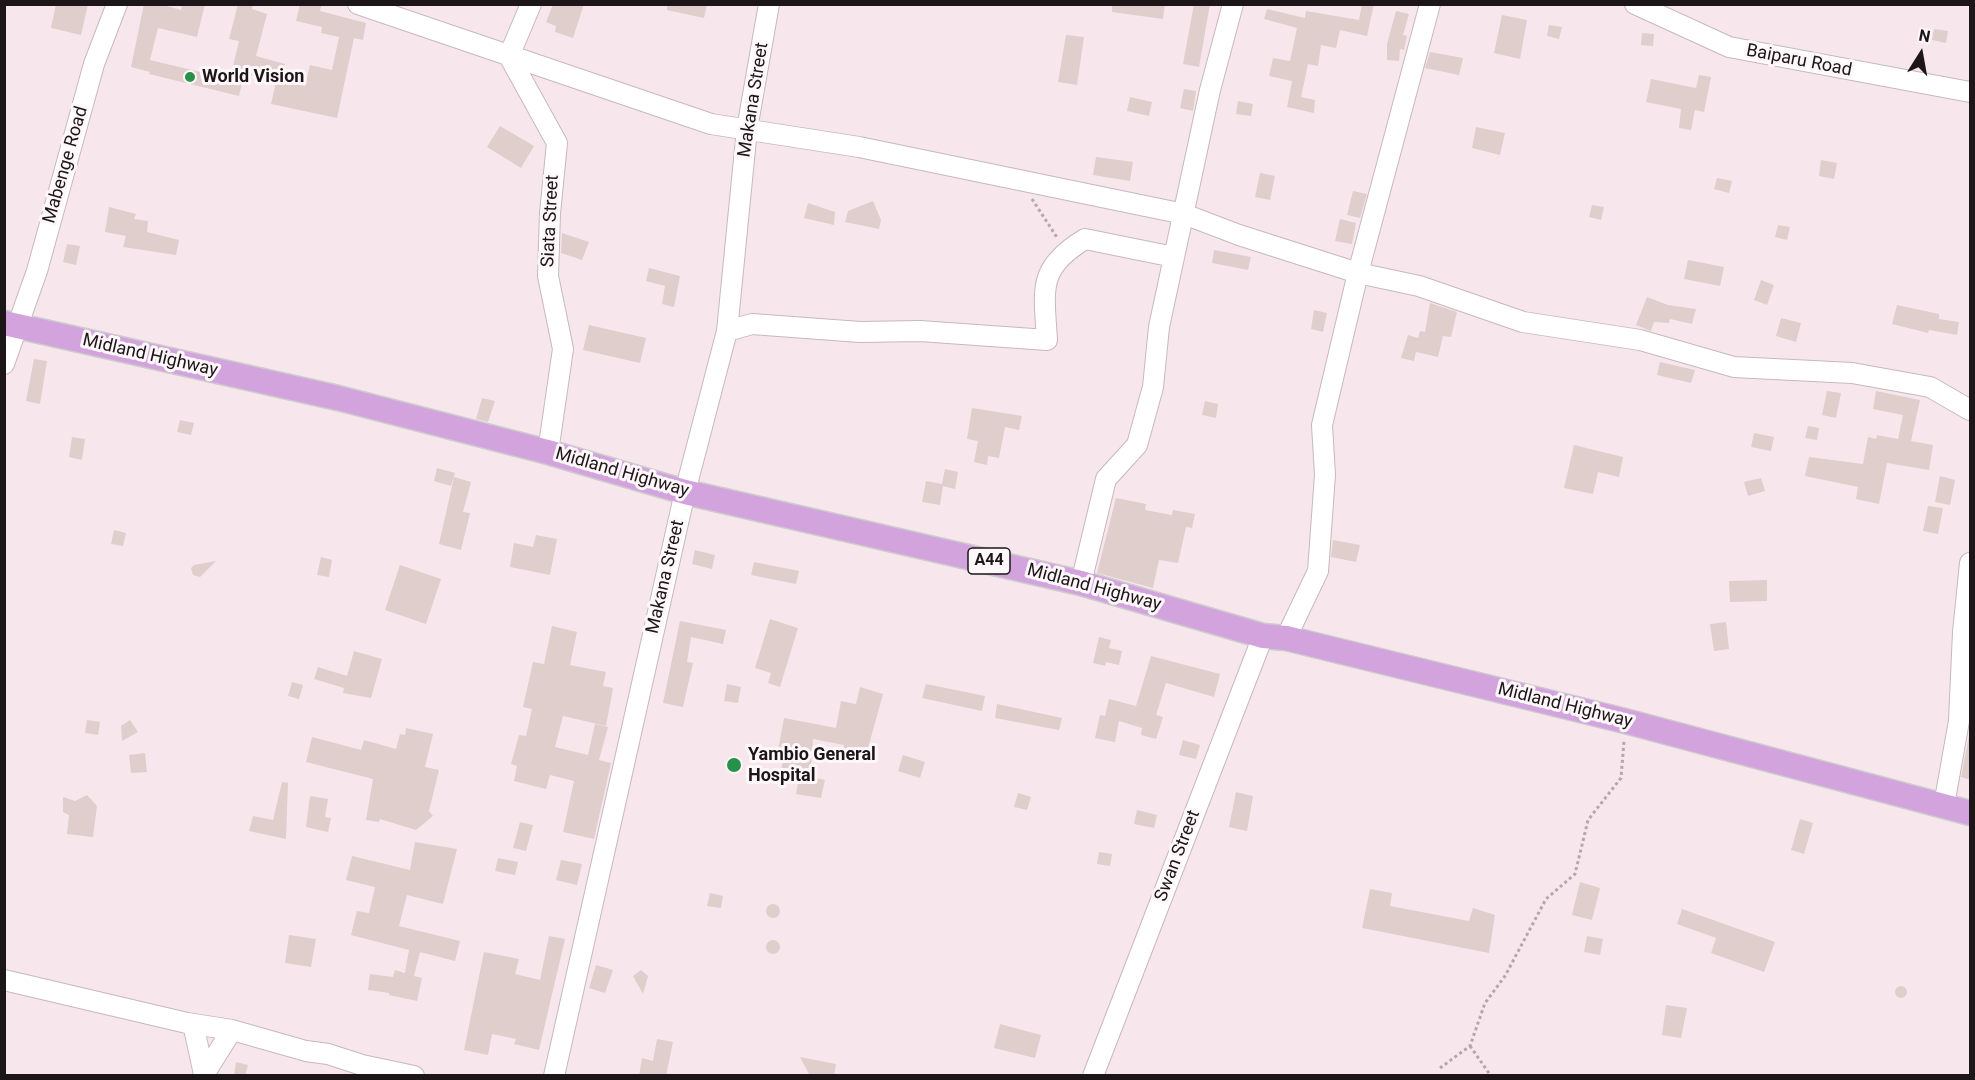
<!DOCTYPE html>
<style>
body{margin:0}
#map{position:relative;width:1975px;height:1080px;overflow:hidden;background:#f7e7ed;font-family:Roboto,sans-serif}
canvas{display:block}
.frame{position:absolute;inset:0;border:6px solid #1c1619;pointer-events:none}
.north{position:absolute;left:1891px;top:24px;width:60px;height:60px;-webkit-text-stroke:4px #fef7fa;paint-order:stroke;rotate:11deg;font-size:16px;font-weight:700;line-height:24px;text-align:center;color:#1c1619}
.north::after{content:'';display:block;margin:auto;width:21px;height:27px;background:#1c1619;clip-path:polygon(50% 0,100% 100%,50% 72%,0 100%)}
</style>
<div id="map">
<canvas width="1975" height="1080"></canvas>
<div class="frame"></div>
<div class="north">N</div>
</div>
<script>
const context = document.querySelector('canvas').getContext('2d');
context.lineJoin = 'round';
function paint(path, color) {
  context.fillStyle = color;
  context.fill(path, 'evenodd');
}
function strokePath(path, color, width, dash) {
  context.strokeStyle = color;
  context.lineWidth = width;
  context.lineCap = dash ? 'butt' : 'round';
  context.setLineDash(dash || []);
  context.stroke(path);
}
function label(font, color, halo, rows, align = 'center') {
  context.font = font + ' Roboto,sans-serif';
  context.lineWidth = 6;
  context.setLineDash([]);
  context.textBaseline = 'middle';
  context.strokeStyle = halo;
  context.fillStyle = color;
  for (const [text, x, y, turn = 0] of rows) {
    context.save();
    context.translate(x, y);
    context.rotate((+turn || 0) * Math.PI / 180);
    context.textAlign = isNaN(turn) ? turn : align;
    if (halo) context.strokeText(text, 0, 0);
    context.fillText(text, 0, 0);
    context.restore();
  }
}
const building = new Path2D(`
 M56 4H88L81 35 51 28Z
 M144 4H160L181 10 182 4H205L197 37 158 28 150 60 230 79 239 41 229 39 238 4H253L252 9 267 14 256 56 285 64 281 81 305 86 310 65 332 70 339 37 321 33 322 27 296 21 300 4 321 6 320 11 366 23 363 40 354 38 337 118 271 104 276 82 244 74 239 96 149 74 150 72 131 67Z
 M553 4H584L573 38 555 32 556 26 546 22Z
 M667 4H707L704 18 667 10Z
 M1112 4H1165L1163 19 1112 12Z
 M1194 4H1210L1199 67 1183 64Z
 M1362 4H1374L1367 36 1340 30 1336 48 1321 45 1318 66 1308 64 1301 97 1315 100 1314 113 1287 107 1292 81 1269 76 1273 58 1290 61 1297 28 1264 19 1267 9 1305 18 1306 11 1359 20Z
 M1396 11 1409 14 1403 35 1407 36 1404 50 1400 49 1399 61 1387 60V44Z
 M1502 15 1527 20 1520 59 1494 53Z
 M1549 25 1562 27 1559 39 1547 36Z
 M1934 29 1948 31 1946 43 1932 40Z
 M1642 33 1654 34 1653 46 1641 45Z
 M1066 35 1084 37 1077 85 1058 82Z
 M1430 52 1463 58 1459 75 1425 68Z
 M1699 75 1711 77 1704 112 1695 110 1691 130 1679 128 1681 109 1646 102 1651 79 1696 88Z
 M1184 89 1196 91 1193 111 1180 108Z
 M1130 97 1152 102 1149 116 1127 111Z
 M1238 101 1253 104 1251 116 1236 114Z
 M500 126 534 146 521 168 487 147Z
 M1476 127 1505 133 1500 155 1472 148Z
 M1096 157 1133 162 1130 181 1093 175Z
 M1821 160 1837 163 1834 179 1819 176Z
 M1260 173 1275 176 1270 200 1255 197Z
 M1717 178 1732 181 1729 193 1714 189Z
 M1353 191 1367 194 1360 218 1347 215Z
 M873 201 881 220 879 229 845 222 848 211Z
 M808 203 835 212 834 225 804 218Z
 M1592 205 1604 207 1601 220 1589 217Z
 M109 207 136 214 134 219 148 221 147 232 179 240 176 255 123 247 126 236 105 232Z
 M1340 219 1356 223 1352 244 1335 241Z
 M1778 225 1790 227 1787 240 1775 237Z
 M562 233 589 242 582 260 561 253Z
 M67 244 80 246 76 265 63 262Z
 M1214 250 1251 257 1248 270 1212 263Z
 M1688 260 1724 267 1720 286 1684 279Z
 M649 268 680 276 674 307 662 304 665 286 646 281Z
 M1761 280 1774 285 1767 305 1754 300Z
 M1647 297 1668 305 1696 309 1692 324 1670 319 1669 323 1654 322 1651 331 1636 325Z
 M1430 303 1457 312 1451 337 1443 336 1438 357 1416 352 1414 361 1401 358 1408 335 1418 338 1420 331 1425 332Z
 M1897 305 1939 314V319L1959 322 1957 335 1929 330 1928 333 1892 324Z
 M1314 310 1327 313 1323 332 1311 329Z
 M1781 318 1801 323 1796 342 1776 336Z
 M589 325 646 338 640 363 583 350Z
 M34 359 47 361 40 404 26 401Z
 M1660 362 1695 370 1691 383 1657 375Z
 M1827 391 1841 393 1836 418 1822 415Z
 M1876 391 1920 400 1911 441 1933 445 1929 470 1887 463 1879 504 1856 499 1858 487 1805 476 1809 457 1863 464 1868 437 1876 439 1877 435 1898 439 1903 415 1873 409Z
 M482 398 495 401 488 422 476 419Z
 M1205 401 1218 404 1216 418 1202 415Z
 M972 408 1022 416 1019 430 1005 427 999 458 988 456 987 465 974 462 978 441 967 439Z
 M180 420 194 423 191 435 177 432Z
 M1808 426 1819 428 1817 440 1805 438Z
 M1754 433 1774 437 1771 451 1751 447Z
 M72 437 85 439 82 460 69 457Z
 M1574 445 1623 457 1619 477 1598 472 1593 494 1564 488Z
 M437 468 455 473 451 486 434 481Z
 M945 469 958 472 955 489 943 486 940 505 922 502 926 481 942 484Z
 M1940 476 1955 480 1950 505 1935 502Z
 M454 477 471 482 463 512 470 513 461 550 439 544Z
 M1761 478 1765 491 1748 496 1744 482Z
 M1116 498 1146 504 1145 510 1172 515 1173 510 1195 514 1192 528 1186 527 1178 563 1159 560 1153 588 1097 573Z
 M1928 506 1943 508 1938 534 1923 531Z
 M114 530 126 533 123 546 111 544Z
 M536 535 557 539 550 575 510 567 514 543 533 547Z
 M1333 540 1360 545 1356 562 1331 557Z
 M695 550 715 555 712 569 692 564Z
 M321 557 332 560 329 577 317 575Z
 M216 561 200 577 193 575 191 568 194 565Z
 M754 562 799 571 796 584 751 575Z
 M400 565 441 579 426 624 385 610Z
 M1767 580V601L1730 602 1729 581Z
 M770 619 798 628 780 687 768 683 771 673 755 668Z
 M680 621 726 630 723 644 691 637 687 662 693 663 683 707 663 703Z
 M1726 622 1729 649 1714 651 1710 624Z
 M552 626 577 632 570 665 606 672 603 686 613 688 606 726 563 716 555 747 588 755 595 724 608 727 599 760 611 763 594 839 563 832 574 781 550 775 546 789 514 781 517 766 511 764 519 735 526 736 532 709 523 707 533 662 544 664Z
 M1099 637 1111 640 1109 648 1122 651 1119 665 1106 662 1105 666 1093 663Z
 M354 651 382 659 371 698 343 693 344 688 314 679 318 667 347 676Z
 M1151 656 1220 674 1214 697 1166 683 1156 715 1163 717 1156 739 1141 735 1142 728 1119 721 1115 742 1095 738 1100 715 1105 716 1109 699 1136 706Z
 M292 682 303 685 299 699 288 696Z
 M727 684 741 687 738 703 724 701Z
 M926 684 985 696 982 711 922 698Z
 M860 687 883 694 865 759 842 753 844 745 813 739 810 777 825 780 821 798 796 794 799 778 780 774 784 757 777 756 784 718 836 728 841 701 856 704Z
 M997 704 1062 718 1059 730 995 718Z
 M87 720 100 722 98 735 85 733Z
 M130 720 138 732 122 741 121 726Z
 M406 728 433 734 425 767 439 770 429 811 433 816 416 830 380 819 379 822 366 820 373 779 306 762 312 737 361 750 364 740 396 749 400 734 405 735Z
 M1969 736H1971V780L1961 777Z
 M1183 740 1200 745 1196 759 1179 755Z
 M145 753 147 772 131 773 129 755Z
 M903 755 925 762 920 778 898 771Z
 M282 782 288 783 286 839 249 831 253 816 273 820Z
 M1236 792 1253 796 1247 831 1229 827Z
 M1018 793 1031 797 1027 810 1014 807Z
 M87 795 97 806 93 837 67 834 69 815 63 812V797L75 801Z
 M310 796 328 799 325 817 331 818 328 832 306 827Z
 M1137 810 1157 815 1154 828 1134 824Z
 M1800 819 1813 823 1804 854 1791 850Z
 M520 822 533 825 526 851 513 848Z
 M415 842 457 849 443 904 407 895 399 926 460 941 455 961 420 952 414 976 422 978 417 1001 389 995V993L368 990 370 974 393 977 395 970 405 973 409 950 351 935 357 911 369 913 375 887 346 880 352 856 410 870Z
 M1099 852 1112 854 1110 866 1097 864Z
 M498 858 518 862 515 875 495 871Z
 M561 860 582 864 577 885 556 880Z
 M1580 882 1600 888 1592 920 1572 915Z
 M1370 889 1392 893 1390 906 1469 921 1473 908 1495 915 1489 953 1362 928Z
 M710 893 723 896 721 908 707 906Z
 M766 911a7 7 0 1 1 14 0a7 7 0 1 1-14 0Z
 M1682 909 1775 942 1764 972 1711 953 1716 938 1677 924Z
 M289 935 316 939 311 967 285 963Z
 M549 936 565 939 539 1050 514 1044 516 1039 492 1034 488 1055 464 1050 484 952 519 959 515 974 540 980Z
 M1587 936 1603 939 1600 955 1584 952Z
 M766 947a7 7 0 1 1 14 0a7 7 0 1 1-14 0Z
 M596 965 613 970 605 993 589 988Z
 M641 970 648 976 643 994 633 976Z
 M1895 992a6 6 0 1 1 12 0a6 6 0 1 1-12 0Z
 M1666 1005 1687 1008 1681 1038 1662 1035Z
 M1000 1024 1041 1035 1035 1058 994 1048Z
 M657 1039 673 1042 666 1076H639L642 1058 653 1061Z
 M800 1057 836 1064 834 1076 809 1074Z
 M236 1062 248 1065 245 1076H234Z`);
const path = new Path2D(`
 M1032 199 1058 239
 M1470 1046 1491 1076
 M1440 1068 1470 1046 1485 1003 1505 976 1546 899 1575 874 1588 820 1621 778 1624 741`);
const minor = new Path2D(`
 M358 4 711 124 859 147 1184 214 1239 235 1358 273 1419 286 1523 322 1640 340 1734 367 1852 373 1930 387 1970 410
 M531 4 509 56 557 143 550 213 548 276 563 349 548 452
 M1635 4 1729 47 1970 92
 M727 331 752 324 860 332 920 331 1047 340C1044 289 1037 268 1085 239L1174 257
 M4 364 37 271 94 64 117 4
 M1081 583 1106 479 1137 445 1153 387 1159 327 1210 90 1233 4
 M1286 638 1318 571 1325 475 1322 425 1358 273 1430 4
 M1944 805 1959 721 1963 632 1970 563
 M4 980 187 1023 232 1030 306 1051 328 1054 362 1065 414 1076
 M193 1024 204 1074
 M203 1076 232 1030
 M554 1076 685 492 727 331 747 129 769 4
 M1093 1076 1263 636`);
const major = new Path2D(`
 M4 323 338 398 548 452 685 492 1081 583 1263 636 1286 638 1625 721 1970 813`);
const markers = [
 [190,77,6,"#279149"],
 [734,765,8,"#279149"]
];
const shields = [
 [989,561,42]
];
const shieldNames = [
 ["A44",989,561]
];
const streetNames = [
 ["Baiparu Road",1799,61,11],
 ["Makana Street",754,100,-81],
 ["Mabenge Road",66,165,-74],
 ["Siata Street",551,221,-87],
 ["Midland Highway",150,356,13],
 ["Midland Highway",622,473,16],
 ["Makana Street",666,577,-77],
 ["Midland Highway",1094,588,15],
 ["Midland Highway",1565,706,14],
 ["Swan Street",1178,856,-69]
];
const poiNames = [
 ["World Vision",202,77],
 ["Yambio General",748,755],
 ["Hospital",748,776]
];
paint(building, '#dfcecc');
strokePath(minor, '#c7b8be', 22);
strokePath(major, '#cdcccc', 27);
strokePath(path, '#b3a7ac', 3, [3, 3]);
strokePath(minor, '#fff', 20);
strokePath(major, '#d3a3dd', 24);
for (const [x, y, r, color] of markers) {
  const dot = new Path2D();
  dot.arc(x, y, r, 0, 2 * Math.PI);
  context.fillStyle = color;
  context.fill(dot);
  strokePath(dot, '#fef7fa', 2);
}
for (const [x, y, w] of shields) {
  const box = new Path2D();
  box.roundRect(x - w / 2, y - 13, w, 26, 4.5);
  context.fillStyle = '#fef7fa';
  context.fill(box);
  strokePath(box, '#1c1619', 1.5);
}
label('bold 16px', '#1c1619', null, shieldNames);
label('18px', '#1c1619', '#fef7fa', streetNames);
label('bold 18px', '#1c1619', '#fef7fa', poiNames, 'left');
</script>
